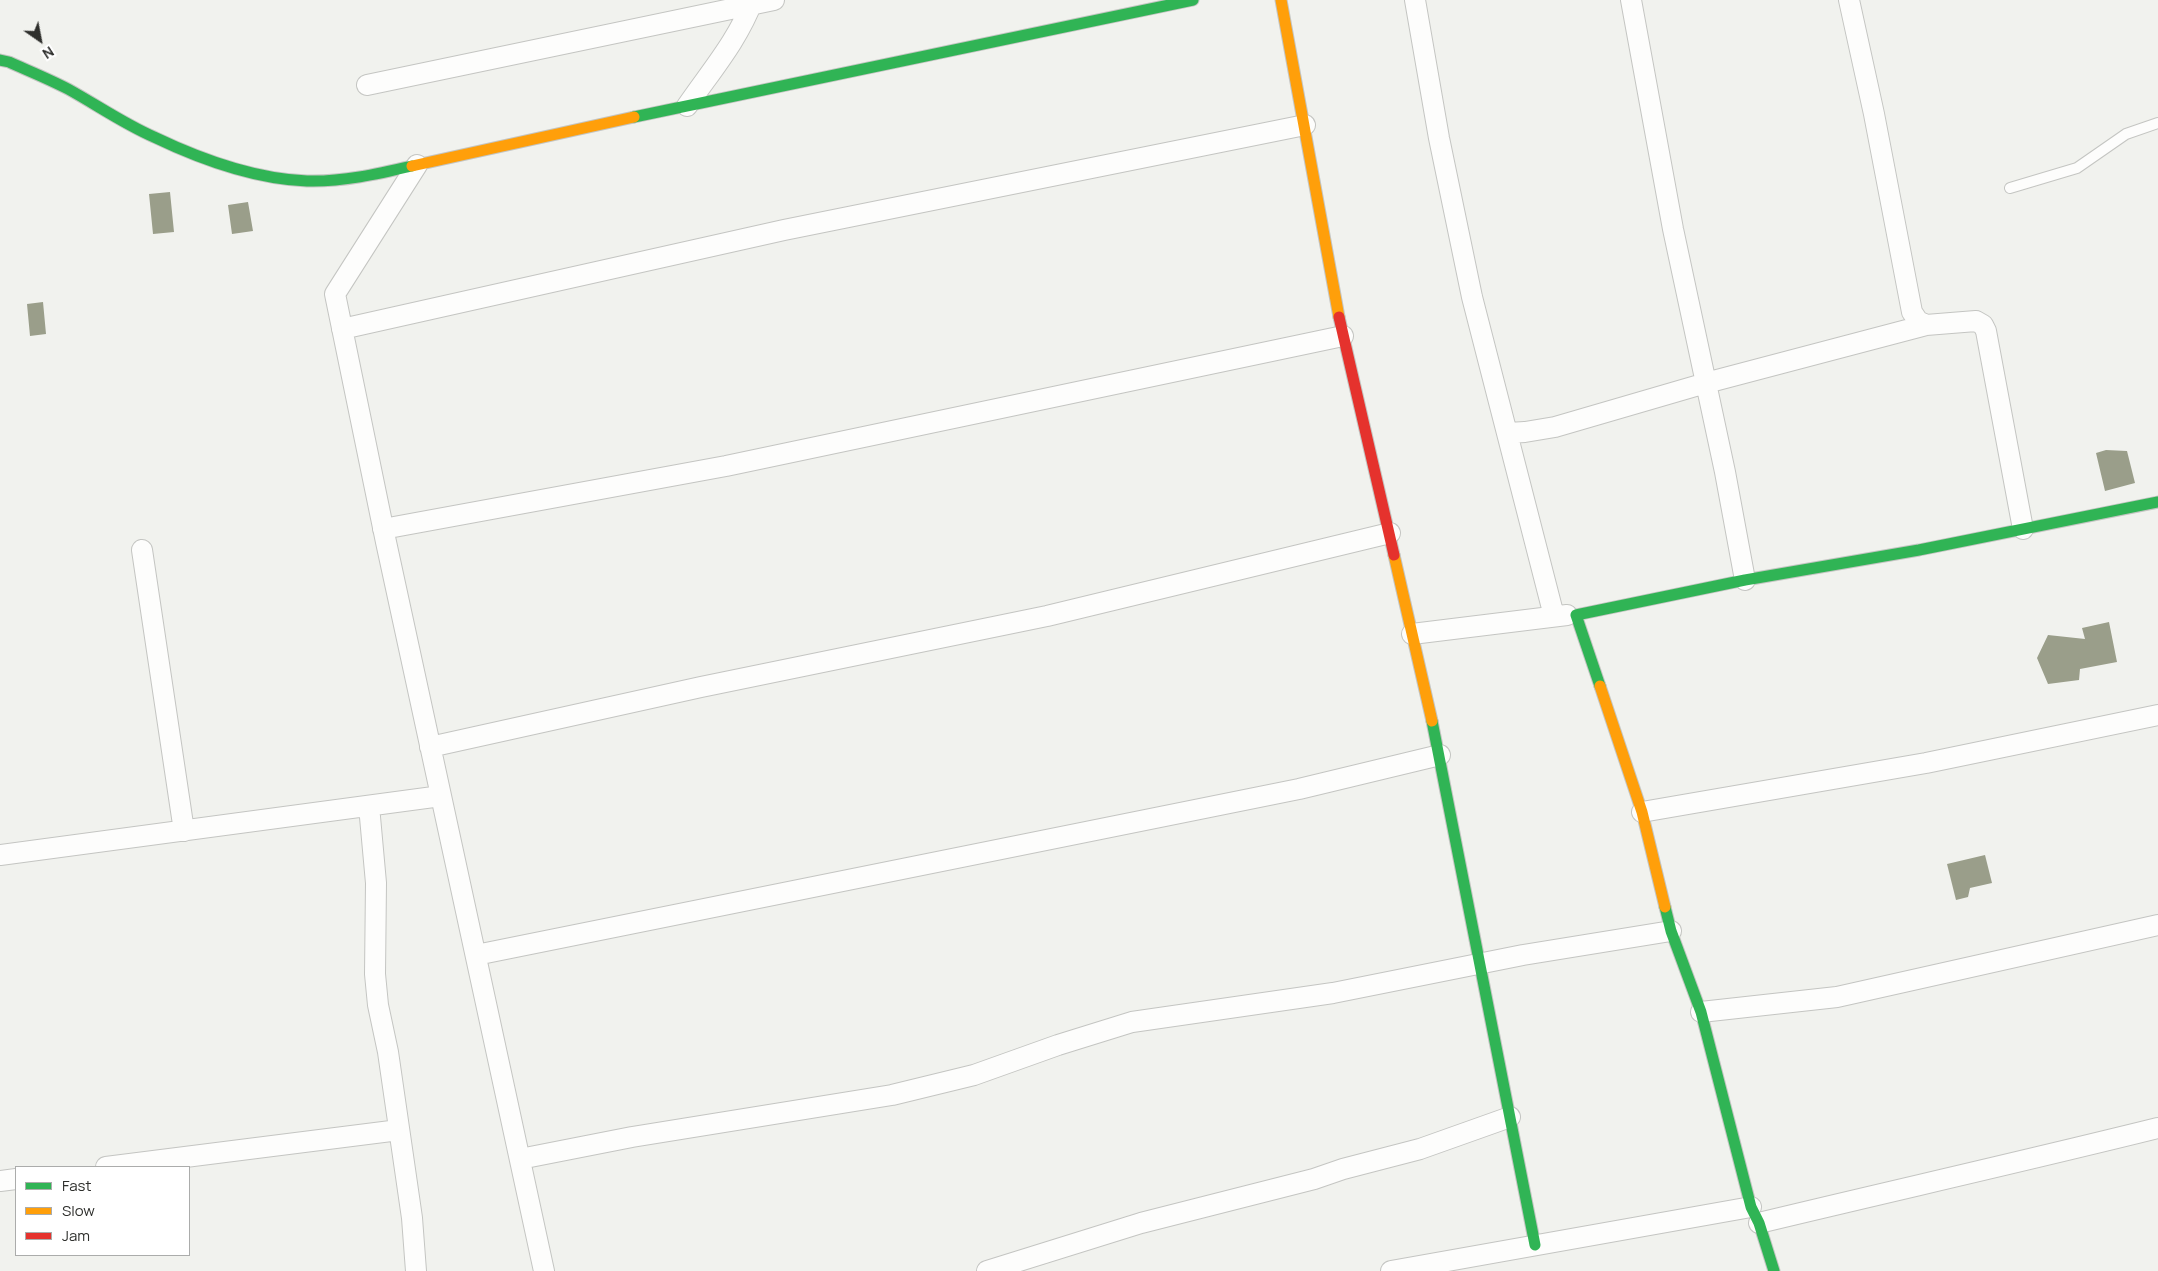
<!DOCTYPE html>
<style>
body{margin:0}
#map{position:relative;width:2158px;height:1271px;overflow:hidden;background:#f1f2ee;font-family:Manrope,sans-serif}
canvas{display:block}
.legend{position:absolute;left:15px;top:1166px;width:175px;height:90px;box-sizing:border-box;background:#fff;border:1px solid #abacab;margin:0;padding:6px 9px;list-style:none;font-size:15px;color:#2e2f2c}
.legend li{display:flex;align-items:center;gap:10px;height:25px}
.legend b{width:25px;border:1px solid #abacab}
.north{position:absolute;left:15px;top:15px;width:50px;height:50px;-webkit-text-stroke:4px #fff;paint-order:stroke;rotate:147deg;font-size:14px;font-weight:700;line-height:20px;text-align:center;color:#2e2f2c}
.north::after{content:'';display:block;margin:auto;width:18px;height:22px;background:#2e2f2c;clip-path:polygon(50% 0,100% 100%,50% 72%,0 100%)}
</style>
<div id="map">
<canvas width="2158" height="1271"></canvas>
<ul class="legend">
<li><b style="height:6px;background:#30b455"></b>Fast</li>
<li><b style="height:6px;background:#ff9f0a"></b>Slow</li>
<li><b style="height:6px;background:#e5322d"></b>Jam</li>
</ul>
<div class="north">N</div>
</div>
<script>
const context = document.querySelector('canvas').getContext('2d');
context.lineJoin = 'round';
function paint(path, color) {
  context.fillStyle = color;
  context.fill(path, 'evenodd');
}
function strokePath(path, color, width, dash) {
  context.strokeStyle = color;
  context.lineWidth = width;
  context.lineCap = dash ? 'butt' : 'round';
  context.setLineDash(dash || []);
  context.stroke(path);
}
const building = new Path2D(`
 M170 192 174 232 153 234 149 194Z
 M248 202 253 231 232 234 228 205Z
 M43 302 46 334 30 336 27 304Z
 M2106 450 2127 451 2135 483 2105 491 2096 453Z
 M2109 622 2117 662 2080 669 2079 680 2048 684 2037 658 2048 635 2085 639 2082 628Z
 M1985 855 1992 883 1970 888 1968 897 1956 900 1947 864Z`);
const lane = new Path2D(`
 M2010 188 2077 168 2126 134 2158 123`);
const street = new Path2D(`
 M1415 0 1439 138 1472 297 1554 616
 M1631 0 1673 229 1725 472 1745 580
 M1849 0 1874 114 1912 312 1918 321 1926 325 1976 321 1983 325 1986 331 2023 529
 M367 85 774 0
 M687 106C711 71 738 40 753 0
 M417 165 335 294 386 542 544 1271
 M342 329 784 230 1305 125
 M1508 433 1525 432 1555 427 1706 383 1926 325
 M383 529 726 466 1343 336
 M142 550 184 831
 M1412 634 1567 615
 M430 747 701 687 1047 616 1390 533
 M369 806 376 883 375 974 378 1005 388 1052 412 1218 416 1271
 M1642 812 1926 763 2158 715
 M0 855 441 796
 M476 955 1299 789 1440 755
 M1701 1012 1837 997 2158 925
 M520 1159 632 1137 892 1095 974 1075 1058 1045 1132 1022 1333 993 1523 955 1671 931
 M106 1167 399 1130
 M0 1181 16 1179
 M1759 1223C1892 1191 2025 1161 2158 1128
 M987 1271 1141 1223 1314 1179 1343 1169 1420 1149 1510 1117
 M1391 1271 1751 1207`);
const fast = new Path2D(`
 M0 60 9 62C29 71 49 79 68 89 97 105 124 124 154 137 202 160 254 179 307 181 342 182 378 174 412 166
 M634 117 1193 0
 M1600 686 1576 615 1745 580 1919 550 2158 502
 M1432 721 1535 1245
 M1665 907 1671 931 1701 1012 1751 1207 1759 1223 1774 1271`);
const slow = new Path2D(`
 M1281 0 1339 317
 M412 166 634 117
 M1394 555 1432 721
 M1600 686 1642 812 1665 907`);
const jam = new Path2D(`
 M1339 317 1394 555`);
paint(building, '#9a9e8a');
strokePath(lane, '#c4c5c2', 12);
strokePath(street, '#c4c5c2', 22);
strokePath(fast, '#c4c5c2', 13);
strokePath(slow, '#c4c5c2', 13);
strokePath(jam, '#c4c5c2', 13);
strokePath(lane, '#fdfdfc', 10);
strokePath(street, '#fdfdfc', 20);
strokePath(fast, '#30b455', 11);
strokePath(slow, '#ff9f0a', 11);
strokePath(jam, '#e5322d', 11);
</script>
